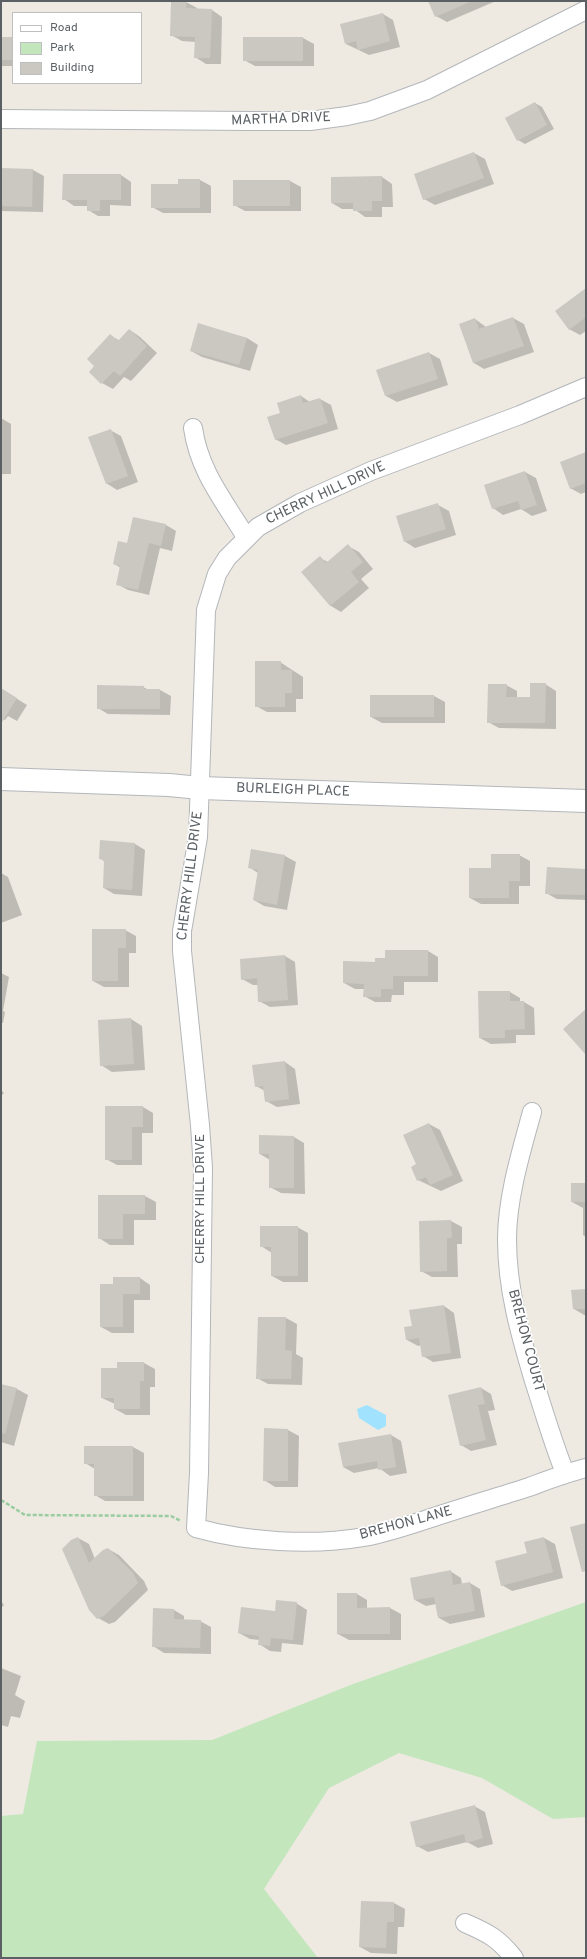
<!DOCTYPE html>
<style>
body{margin:0}
#map{position:relative;width:587px;height:1959px;overflow:hidden;background:#eeeae2;font-family:Overpass,sans-serif}
canvas{display:block}
.frame{position:absolute;inset:0;border:2px solid #5a6064;pointer-events:none}
.legend{position:absolute;left:12px;top:12px;width:130px;height:72px;box-sizing:border-box;background:#fff;border:1px solid #bdbfc1;margin:0;padding:5px 7px;list-style:none;font-size:12px;color:#5a6064}
.legend li{display:flex;align-items:center;gap:8px;height:20px}
.legend b{width:20px;border:1px solid #bdbfc1}
</style>
<div id="map">
<canvas width="587" height="1959"></canvas>
<div class="frame"></div>
<ul class="legend">
<li><b style="height:5px;background:#fff"></b>Road</li>
<li><b style="height:11px;background:#c3e6bd"></b>Park</li>
<li><b style="height:11px;background:#cbc7c1"></b>Building</li>
</ul>
</div>
<script>
const context = document.querySelector('canvas').getContext('2d');
context.lineJoin = 'round';
function paint(path, color) {
  context.fillStyle = color;
  context.fill(path, 'evenodd');
}
function strokePath(path, color, width, dash) {
  context.strokeStyle = color;
  context.lineWidth = width;
  context.lineCap = dash ? 'butt' : 'round';
  context.setLineDash(dash || []);
  context.stroke(path);
}
function label(font, color, halo, rows, align = 'center') {
  context.font = font + ' Overpass,sans-serif';
  context.lineWidth = 3.5;
  context.setLineDash([]);
  context.textBaseline = 'middle';
  context.strokeStyle = halo;
  context.fillStyle = color;
  for (const [text, x, y, turn = 0] of rows) {
    context.save();
    context.translate(x, y);
    context.rotate((+turn || 0) * Math.PI / 180);
    context.textAlign = isNaN(turn) ? turn : align;
    if (halo) context.strokeText(text, 0, 0);
    context.fillText(text, 0, 0);
    context.restore();
  }
}
const green = new Path2D(`
 M586 1602V1817L553 1819 482 1778 399 1753 329 1788 264 1889 318 1958H1V1816L23 1814 37 1741 212 1740 353 1684Z`);
const water = new Path2D(`
 M367 1405 386 1415V1426L378 1430 359 1418 357 1409Z`);
const shadow = new Path2D(`
 M429 1H496L447 22 436 16Z
 M186 2 197 8V10H212L222 17 221 64H206L195 57 196 42 182 41 171 35Z
 M383 14 393 20 400 47 369 55 346 44Z
 M1 38H13V66H1Z
 M303 38 314 44V66H255L244 60Z
 M535 103 542 107 554 129 525 144 518 140Z
 M474 153 485 159 494 184 435 205 424 199Z
 M1 169 33 170 44 176 43 212 1 211Z
 M121 175 131 182V206L110 205V216H98L88 210V206H74L64 199Z
 M382 177 392 184 393 207H382V217H365L354 209H342L332 203Z
 M200 180 211 186V213H163L152 207 179 185Z
 M290 181 301 187V211H245L234 205Z
 M586 290V331L580 335 569 329Z
 M513 318 524 324 534 352 484 369 474 363 460 324 475 319 486 327Z
 M199 325 247 338 258 345 250 371 202 357 191 351Z
 M130 330 140 337 157 353 131 381 124 377 113 389 102 383 95 366 110 335 120 341Z
 M429 353 440 359 448 385 397 402 386 396 378 370Z
 M301 396 310 402 320 399 331 405 338 429 286 445 275 439 281 413Z
 M1 418 11 424V474H1Z
 M110 430 121 436 138 482 117 490 106 483Z
 M586 453V492L581 494 570 488Z
 M525 472 536 478 547 511 532 516 521 509 503 515 493 508Z
 M438 505 449 511 456 535 415 548 404 541Z
 M166 525 176 531 172 551 160 548 149 595 128 590 117 584 121 568 114 564 128 544Z
 M348 546 359 552 373 569 361 579 369 588 341 612 331 606 303 572 320 558 328 562Z
 M280 662 303 677V699H296V712H267L256 706Z
 M545 684 556 691V729L499 728 488 722 506 685 517 691V698H532Z
 M143 687 149 690H160L171 696 170 715 108 714 98 708Z
 M1 689 27 705 17 721 8 716 5 720 1 718Z
 M434 696 445 702V723H382L371 717Z
 M135 844 145 850 142 896 114 894 104 888 105 862 100 858Z
 M252 850 285 856 296 862 287 910 264 906 254 900 258 873 249 867Z
 M519 855 530 861V886H519V904H481L470 898 492 869Z
 M586 870V900L557 899 546 893Z
 M1 873 8 877 22 915 1 923Z
 M125 930 136 936V953H129V987H104L93 981Z
 M428 951 438 957V982H404V995H392L391 1002H375L364 996V989H355L344 983 376 963Z
 M285 956 295 962 298 1005 270 1007 259 1001 258 985H253L242 979Z
 M1 973 9 977 3 1011 5 1012 3 1023H1Z
 M510 992 520 998V1002H524L534 1008 535 1035H516V1043L491 1044 480 1038Z
 M131 1019 142 1026 145 1070 112 1072 101 1065 99 1021Z
 M285 1062 295 1069 300 1104 277 1107 266 1101 265 1091 256 1086Z
 M1 1090 4 1093 1 1096Z
 M143 1107 153 1113V1133H142V1165H117L106 1159Z
 M429 1124 440 1130 463 1181 441 1191 418 1180 417 1165Z
 M294 1137 304 1143 305 1194 281 1193 270 1187V1160L260 1154Z
 M586 1184V1237L583 1235V1208L572 1202Z
 M99 1196H145L156 1202V1220H134V1245H110L99 1238Z
 M451 1221 462 1227V1244H457L458 1277H432L421 1271Z
 M297 1227 308 1233V1282H283L272 1276V1253L261 1246Z
 M140 1278 150 1285V1300H134V1333H112L101 1327 114 1285Z
 M586 1290V1315H584L574 1309Z
 M444 1306 454 1313 461 1358 433 1362 423 1356 421 1345 418 1346 407 1340 413 1326Z
 M286 1318 297 1324 296 1354 303 1358 302 1385 268 1384 257 1378Z
 M118 1363H144L155 1369V1387H150V1415H126L115 1409V1404L102 1398 118 1369Z
 M1 1385 17 1389 28 1395 14 1446 1 1442Z
 M481 1388 491 1394 495 1410 488 1411 497 1445 471 1451 461 1445Z
 M265 1429 288 1430 299 1436 298 1487H275L264 1480Z
 M391 1435 401 1441 407 1473 390 1476 379 1468 354 1473 343 1467Z
 M85 1447H133L144 1453V1501H105L95 1495V1469L85 1463Z
 M78 1538 89 1544 95 1559 108 1549 119 1555 144 1581 148 1590 115 1622 109 1624 98 1618Z
 M544 1538 555 1544 563 1578 512 1591 502 1585 528 1554 525 1543Z
 M450 1571 461 1578 462 1584 470 1583 480 1589 485 1617 450 1624 439 1618 436 1604 426 1606 415 1600Z
 M357 1594 367 1600V1608H390L401 1614V1640H349L338 1634Z
 M1 1601 4 1605 1 1608Z
 M296 1603 307 1610 303 1645 282 1643 281 1652 270 1651 259 1644 260 1640 250 1639 239 1633 276 1612Z
 M174 1610 184 1616V1621H200L211 1627V1654L164 1653 153 1646Z
 M1 1668 21 1676 15 1695 25 1701 20 1718 11 1716 8 1727 1 1725Z
 M474 1806 485 1812 493 1844 478 1848 467 1842 428 1852 417 1846Z
 M394 1903 405 1909 404 1927H398L397 1954 371 1953 360 1947Z`);
const building = new Path2D(`
 M171 1H187L186 8 212 9 210 58H194L195 37 170 36Z
 M428 1H472L435 17Z
 M383 13 390 41 358 50 356 41 345 44 340 24Z
 M1 37H13V60H1Z
 M243 37H303V61H243Z
 M535 102 547 125 517 141 505 118Z
 M474 152 484 178 423 200 414 174Z
 M1 168 33 169 32 207 1 206Z
 M63 174H121V200H100V211H87V200H62Z
 M382 176V201H372V211H353V203H331V177Z
 M178 179H200V208H151V184H178Z
 M233 180H290V206H233Z
 M586 288V317L569 330 555 311Z
 M513 317 524 346 473 363 459 324 475 318 479 329Z
 M198 323 247 338 239 365 190 351Z
 M129 329 147 346 120 376 114 371 101 384 89 372 94 366 87 359 110 334 118 341Z
 M429 352 438 379 385 396 376 370Z
 M301 395 303 403 320 398 328 423 275 440 267 417 280 413 277 403Z
 M111 429 128 476 106 484 88 437Z
 M586 452V483L570 489 560 462Z
 M525 471 537 505 521 510 518 501 492 509 484 485Z
 M438 503 446 529 404 542 396 516Z
 M133 517 166 524 161 546 149 543 138 590 116 585 120 566 113 564 118 541 127 543Z
 M348 544 363 562 351 572 359 582 330 606 301 572 320 556 326 563Z
 M255 661H281V670H292V693H285V707H255Z
 M530 683H546L545 723H487L488 684H507L506 697H530Z
 M97 685 144 686V689H160V709H97Z
 M1 688 17 698 1 724Z
 M370 695H434V717H370Z
 M100 840 135 843 132 890 103 888 104 860 99 859Z
 M251 849 285 855 277 905 253 900 258 870 248 868Z
 M491 854H520V881H509V898H469V868H491Z
 M547 867 586 869V895L545 894Z
 M92 929H126V948H118V981H92Z
 M385 950H428V976H393V989H381V997H363L364 984 343 983V961L375 962V958H385Z
 M285 955 288 1000 258 1002 257 978 241 980 240 959Z
 M478 991H510V1001H524L525 1029 505 1030V1038H479Z
 M586 1009V1055L563 1029Z
 M131 1018 134 1064 100 1066 98 1020Z
 M285 1061 289 1099 265 1102 263 1086 255 1087 252 1065Z
 M105 1106H143V1127H132V1160H105Z
 M429 1123 453 1175 430 1185 426 1177 417 1181 411 1167 416 1164 403 1135Z
 M259 1135 294 1136V1188H269V1154H259Z
 M571 1183H586V1202H571Z
 M98 1195H145V1214H123V1239H98Z
 M451 1220 452 1238H447V1271L420 1272 419 1221Z
 M260 1226H298V1276H271V1247H260Z
 M113 1277H140V1294H123V1327H100V1284H113Z
 M586 1289V1309H573L571 1290Z
 M444 1305 451 1353 422 1357 419 1338 406 1340 404 1327 412 1326 409 1310Z
 M258 1317H286L285 1350 292 1351 291 1379H256Z
 M117 1362H144V1381H140V1409H114V1398H101V1368H117Z
 M1 1384 17 1388 5 1434 1 1433Z
 M481 1387 485 1404 478 1405 486 1440 460 1446 448 1395Z
 M264 1428 288 1429V1481H263Z
 M391 1434 396 1467 378 1470 377 1461 343 1467 338 1443Z
 M84 1446H133V1496H94V1464H84Z
 M586 1523V1571L582 1572 570 1527Z
 M78 1537 89 1563 103 1550 108 1548 133 1573 138 1583 104 1616 97 1619 89 1610 62 1549 71 1540Z
 M544 1537 553 1572 501 1586 495 1561 527 1553 524 1542Z
 M451 1570 453 1585 470 1582 475 1611 438 1618 434 1597 414 1600 410 1578Z
 M337 1593H357V1608L390 1607V1634H337Z
 M276 1600 297 1602 293 1640 271 1638 270 1646 258 1645 259 1636 238 1633 241 1607 275 1611Z
 M153 1608 174 1609V1619L201 1620 200 1648 152 1647Z
 M475 1805 483 1838 466 1843 464 1834 416 1847 410 1822Z
 M361 1901 394 1902V1922H387L386 1948 359 1947Z`);
const path = new Path2D(`
 M1 1500 25 1515 171 1516 181 1521`);
const minor = new Path2D(`
 M1 119 250 121H310L347 116 370 111 427 90 586 10
 M586 387 520 415 371 471 300 503 258 527 227 558 217 574 206 610 198 837 182 931V951L200 1125 203 1168 199 1473 196 1528C246 1542 312 1546 364 1537 386 1533 407 1526 428 1519 461 1508 495 1498 529 1487 548 1480 566 1473 586 1468
 M193 428C199 471 224 501 246 537
 M532 1112C521 1152 507 1198 507 1239 507 1289 520 1334 534 1381 544 1412 553 1443 565 1473
 M465 1923C488 1933 498 1938 514 1958`);
const tertiary = new Path2D(`
 M1 779 169 785 200 788 586 801`);
const streetNames = [
 ["MARTHA DRIVE",281,120,-2],
 ["CHERRY HILL DRIVE",326,494,-25],
 ["BURLEIGH PLACE",293,791,2],
 ["CHERRY HILL DRIVE",191,876,-83],
 ["CHERRY HILL DRIVE",201,1199,-90],
 ["BREHON COURT",525,1341,75],
 ["BREHON LANE",406,1524,-15]
];
paint(green, '#c3e6bd');
paint(water, '#a1e3ff');
paint(shadow, '#0003');
paint(building, '#cbc7c1');
strokePath(minor, '#b3b6ba', 20);
strokePath(tertiary, '#b3b6ba', 24);
strokePath(path, '#99cda0', 2.5, [4, 2]);
strokePath(minor, '#fff', 18);
strokePath(tertiary, '#fff', 22);
label('14px', '#5a6064', '#fff', streetNames);
</script>
